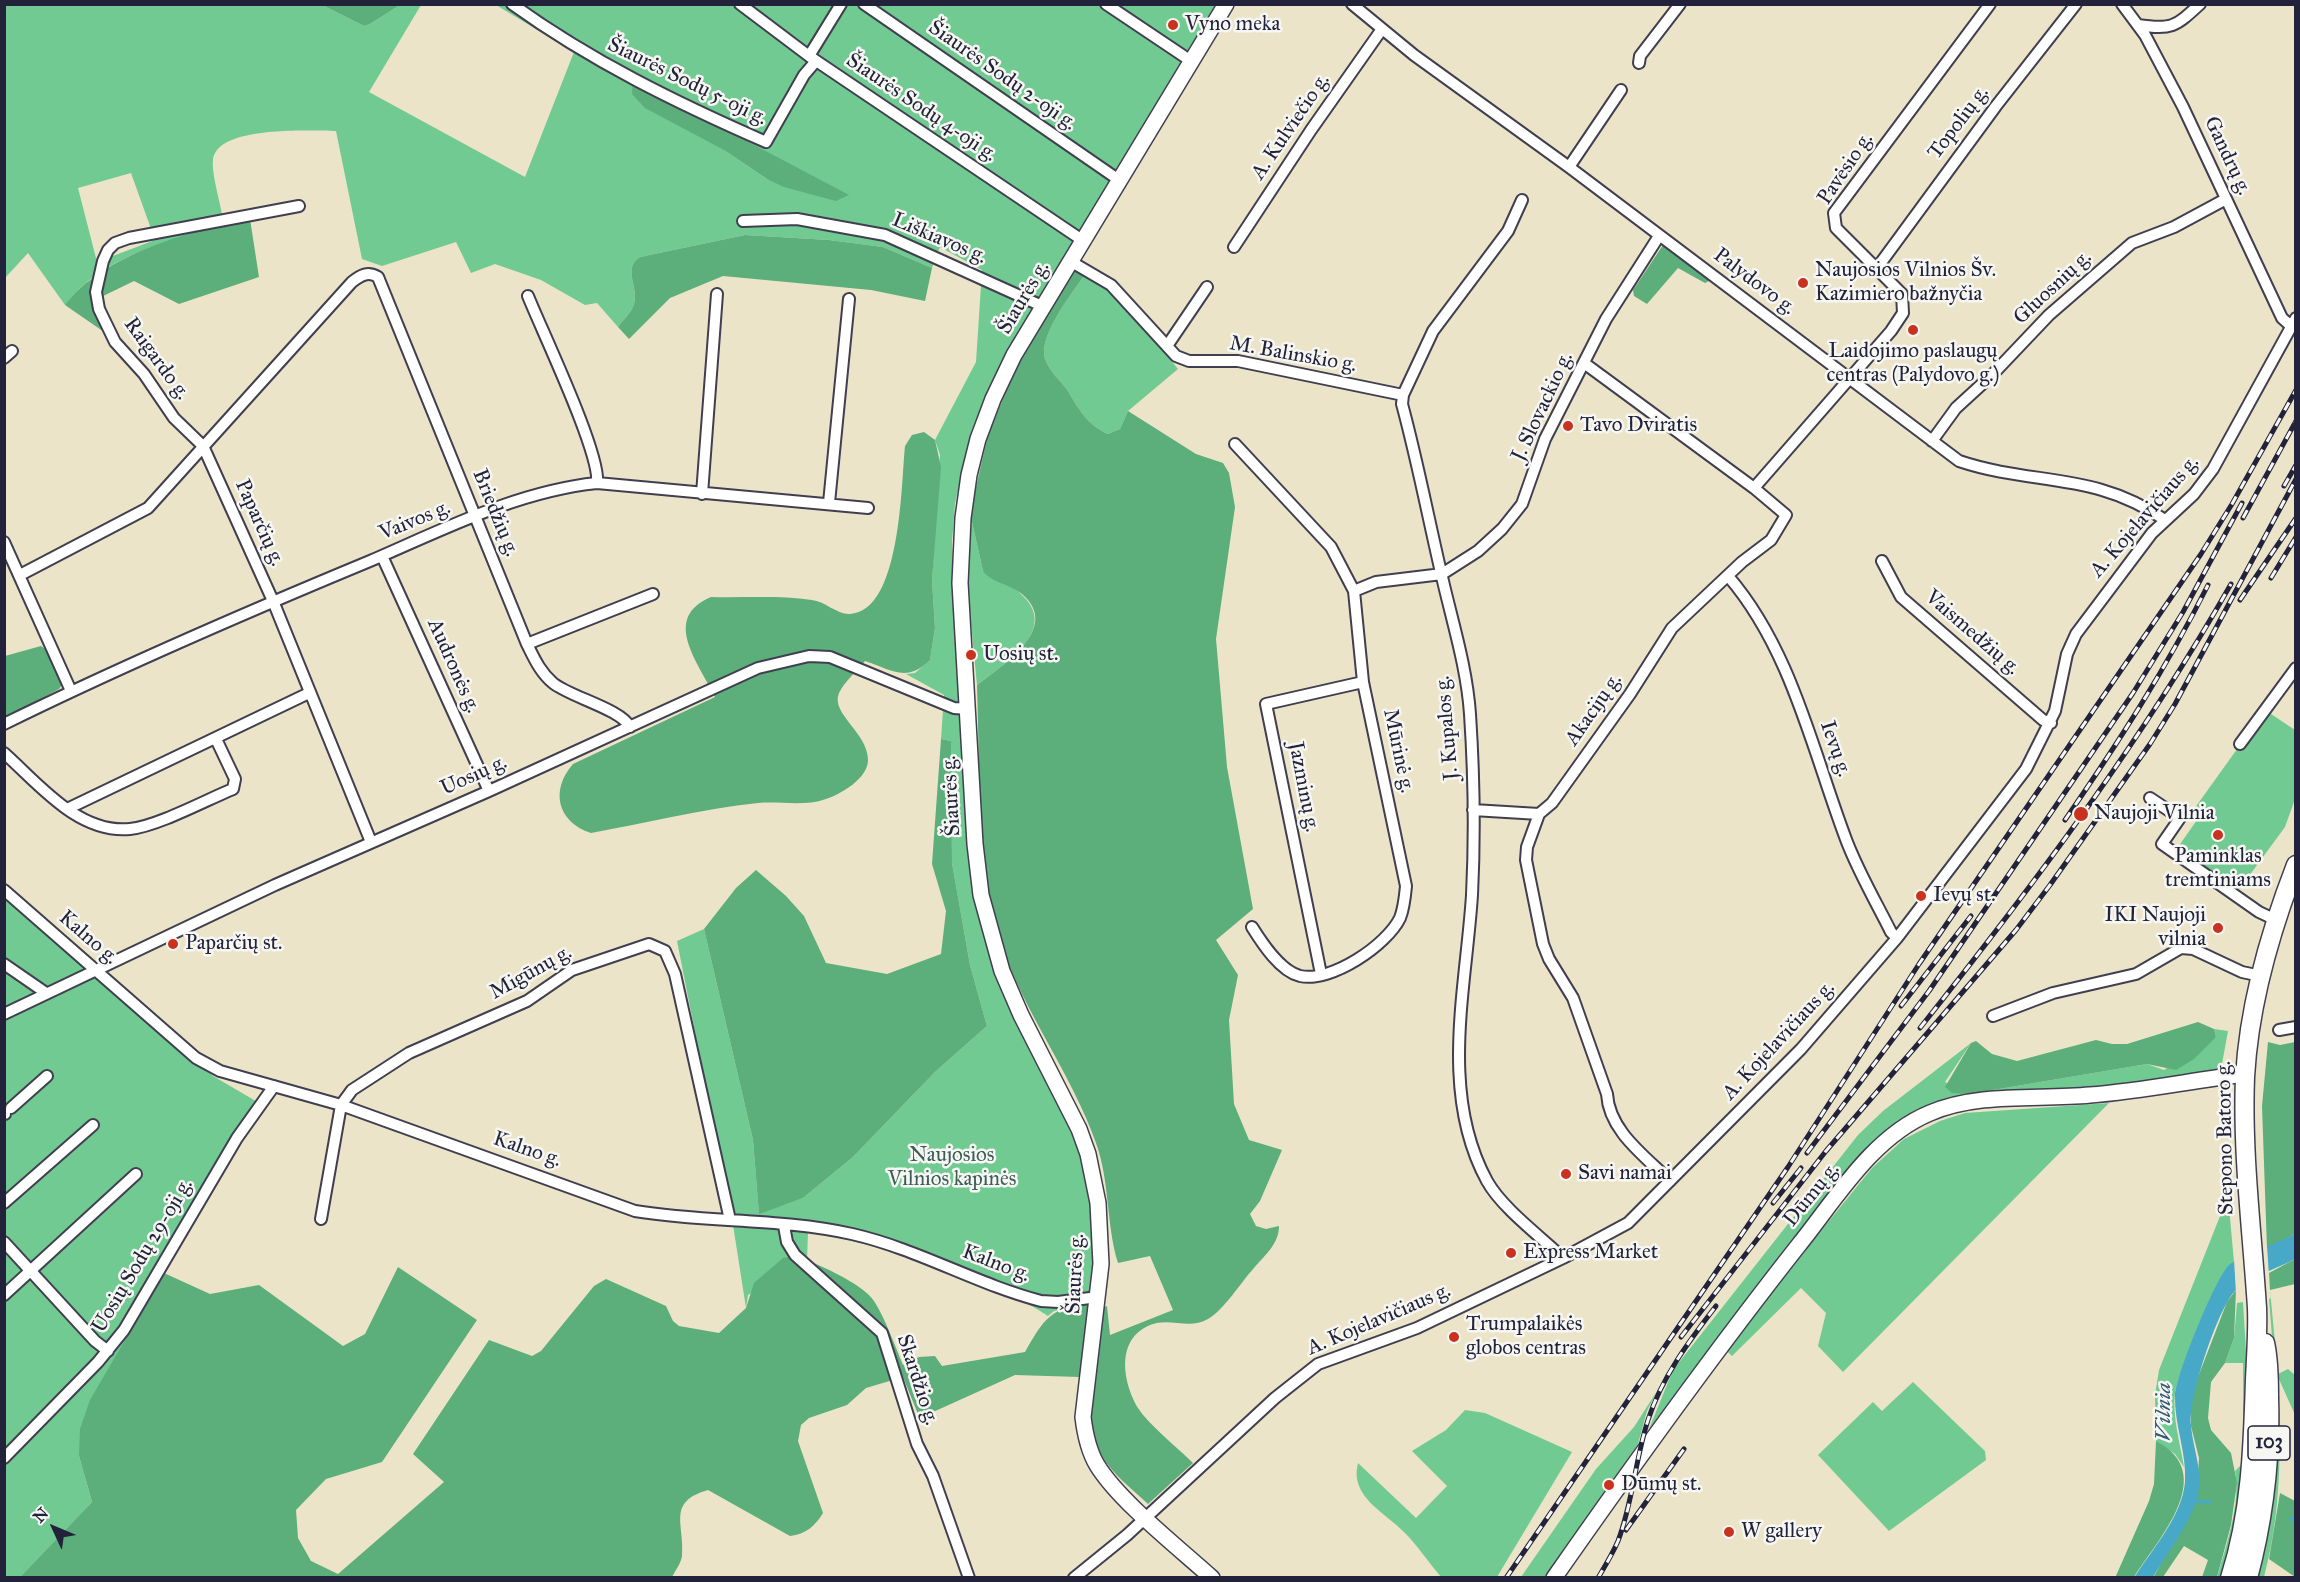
<!DOCTYPE html>
<meta charset="utf-8">
<style>
body{margin:0}
#map{position:relative;width:2300px;height:1582px;overflow:hidden;background:#ece4c8;font-family:"IM FELL Great Primer",serif}
canvas{display:block}
.frame{position:absolute;inset:0;border:6px solid #22223b;pointer-events:none}
.north{position:absolute;left:24px;top:1498px;width:60px;height:60px;-webkit-text-stroke:4px #f6f6f2;paint-order:stroke;rotate:314deg;font-size:16px;font-weight:700;line-height:24px;text-align:center;color:#22223b}
.north::after{content:'';display:block;margin:auto;width:21px;height:27px;background:#22223b;clip-path:polygon(50% 0,100% 100%,50% 72%,0 100%)}
</style>
<div id="map">
<canvas width="2300" height="1582"></canvas>
<div class="frame"></div>
<div class="north">N</div>
</div>
<script>
const context = document.querySelector('canvas').getContext('2d');
context.lineJoin = 'round';
function paint(path, color) {
  context.fillStyle = color;
  context.fill(path, 'evenodd');
}
function strokePath(path, color, width, dash) {
  context.strokeStyle = color;
  context.lineWidth = width;
  context.lineCap = dash ? 'butt' : 'round';
  context.setLineDash(dash || []);
  context.stroke(path);
}
function label(font, color, halo, rows, align = 'center') {
  context.font = font + ' "IM FELL Great Primer",serif';
  context.lineWidth = 5;
  context.setLineDash([]);
  context.textBaseline = 'middle';
  context.strokeStyle = halo;
  context.fillStyle = color;
  for (const [text, x, y, turn = 0] of rows) {
    context.save();
    context.translate(x, y);
    context.rotate((+turn || 0) * Math.PI / 180);
    context.textAlign = isNaN(turn) ? turn : align;
    if (halo) context.strokeText(text, 0, 0);
    context.fillText(text, 0, 0);
    context.restore();
  }
}
const green = new Path2D(`
 M4 5H322L364 26 370 24 400 5H421L369 92 525 177 574 52 496 5H1216L993 379 971 432 965 456 955 504 952 542 958 691 974 884 988 948 1075 1137 1085 1167 1096 1232 1092 1304 1054 1311 1048 1316C1023 1299 996 1290 968 1279 915 1258 864 1241 808 1232L807 1260 748 1295 746 1308 733 1225 677 941 704 929 753 1140 759 1213 803 1198 853 1157 935 1072 987 1026 970 965 952 863 951 741 941 739 944 695 906 674 915 673 930 660 935 628 932 580 940 455 935 440 976 362 982 270 940 247 932 268 883 247 829 240 745 235 640 257C621 269 641 289 633 307 630 314 622 321 618 327L597 303 585 305 541 280 495 264 471 273 456 242 382 266 362 259 336 131C311 131 217 125 213 160 211 173 222 209 224 224 170 241 101 256 65 305L28 253 5 278ZM724 150 843 199 767 179ZM131 173 155 240 97 262 78 188Z
 M1085 274 1123 301 1178 369 1128 411 1120 429 1108 434C1088 425 1079 410 1068 391 1061 381 1050 372 1046 361 1036 338 1072 294 1085 274Z
 M970 513 983 571C996 578 1013 585 1023 596 1059 631 1003 665 977 685L968 592Z
 M2265 710 2295 730V799L2285 827 2238 891 2176 850 2199 817 2192 812Z
 M4 891 213 1076 266 1107 221 1169 164 1273 79 1456 92 1502 19 1578 4 1577Z
 M2214 1029 2228 1031 2222 1064 2217 1069C2172 1077 2127 1084 2081 1088 1999 1094 1939 1085 1873 1142L1757 1287 1649 1429 1673 1370 1858 1135 1883 1111 1971 1043 1945 1082 1969 1094 2147 1064 2164 1070 2216 1037Z
 M2109 1103 1843 1372 1818 1346 1826 1313 1801 1288 1732 1356 1725 1349 1872 1168 1904 1139 1940 1121 1965 1113Z
 M2228 1196 2234 1262C2216 1275 2179 1370 2175 1393 2172 1416 2180 1443 2184 1467L2175 1454 2156 1441 2155 1395 2159 1370Z
 M2270 1290 2278 1374 2288 1369 2295 1375 2296 1417 2278 1377C2281 1447 2282 1509 2264 1577L2257 1578C2280 1488 2277 1391 2269 1299L2271 1298Z
 M2243 1302 2248 1384 2243 1451V1363H2225L2234 1338 2237 1303Z
 M1913 1382 1985 1451 1986 1460 1889 1531 1818 1455 1873 1402 1882 1411Z
 M1657 1391 1647 1411 1638 1444 1545 1577H1521L1596 1469 1634 1427Z
 M1465 1410 1485 1413 1572 1452 1497 1577H1441C1429 1563 1418 1546 1405 1533 1385 1512 1349 1497 1358 1463L1416 1518 1447 1486 1412 1451 1446 1430Z
 M2241 1465 2246 1466 2240 1506 2223 1577 2217 1578C2226 1545 2241 1505 2235 1471Z`);
const forest = new Path2D(`
 M322 5H400L370 24 364 26Z
 M633 81 849 195 836 201 784 187 767 179 724 150 645 108 632 94Z
 M250 219 259 277 179 304 134 281 95 300 107 334 65 305C102 255 192 230 250 219Z
 M745 235 829 240 883 247 932 268 925 301 871 290 723 276 670 298 629 339 618 327C622 321 630 314 633 307 641 289 621 269 640 257Z
 M1663 245 1711 280 1705 283 1678 268 1647 304 1634 296 1633 290Z
 M1074 267 1085 274C1072 294 1036 338 1046 361 1050 372 1061 381 1068 391 1079 410 1088 425 1108 434L1120 429 1128 411 1196 454 1223 463 1229 473 1235 507 1216 639 1227 767 1253 909 1216 940 1238 975 1229 1020 1234 1104 1249 1140 1282 1150 1260 1201 1250 1214 1256 1226 1266 1229 1279 1226C1279 1244 1265 1255 1254 1268 1242 1281 1223 1311 1208 1319 1189 1330 1170 1317 1150 1325 1116 1339 1122 1381 1138 1408 1148 1424 1179 1449 1193 1463L1148 1504C1132 1489 1111 1473 1100 1453 1079 1413 1098 1350 1104 1307L1107 1306 1110 1335 1173 1310 1150 1256 1118 1263C1106 1224 1110 1182 1096 1143 1072 1075 1026 1015 1002 947 976 870 980 767 977 685 1002 666 1062 628 1022 594 1010 584 992 583 983 571L970 513 988 435 1018 362Z
 M924 432 935 440 941 467 932 580 935 628 930 660C907 683 892 670 865 661 857 671 844 682 839 693 830 714 869 733 868 761 867 779 841 794 826 799 803 807 781 801 758 803 702 809 646 823 591 833 557 822 550 790 573 764L715 697C698 662 661 618 711 597 744 598 779 595 812 600 824 601 838 615 850 614 901 611 901 485 905 446L912 435Z
 M41 646 50 652 62 685 59 689 5 718V656Z
 M941 739 951 741 952 863 970 965 987 1026 935 1072 853 1157 803 1198 759 1214 753 1140 704 929 736 888 756 870 786 896 804 916 826 963 887 974 941 954 946 911 932 864Z
 M2198 1022 2214 1029 2216 1037 2194 1059 2176 1070 2147 1064 1969 1094 1952 1093 1945 1087 1971 1043 1976 1041 1992 1054 2017 1061 2096 1040 2112 1044H2127Z
 M2268 1042 2280 1045 2295 1042V1234L2267 1249 2262 1106Z
 M793 1256C813 1261 862 1283 874 1301 886 1320 894 1344 903 1365L919 1357 935 1356 942 1366 1025 1352C1044 1319 1051 1306 1092 1304L1080 1377 1015 1375 922 1417 918 1414 903 1377 866 1388 847 1405 809 1418 801 1425 798 1441 823 1513C815 1526 806 1534 790 1536L708 1490C666 1502 685 1524 682 1556 681 1563 675 1571 672 1577L19 1578 92 1502 79 1456 80 1429 90 1400 164 1273 210 1294 259 1285 343 1346 365 1334 398 1267 477 1320 382 1462 326 1479 296 1510 298 1538 311 1561 338 1574 444 1482 413 1454 489 1340 532 1356 541 1351 594 1286 606 1279 666 1306 673 1321 679 1326 719 1333 746 1308 754 1283 783 1258Z
 M2295 1259V1284L2270 1290 2269 1273Z
 M2236 1290 2234 1338 2225 1363 2211 1382 2208 1418 2211 1430 2231 1453 2237 1483 2231 1525 2217 1577H2202L2208 1560 2184 1546 2163 1577 2153 1578 2196 1501 2199 1458 2191 1426V1404L2198 1377 2227 1302Z
 M2156 1441C2219 1474 2159 1538 2134 1577L2115 1578 2149 1501 2154 1484Z
 M2280 1493 2295 1501V1577L2269 1559Z`);
const water = new Path2D(`
 M2295 1234V1259C2280 1267 2246 1279 2235 1291 2217 1310 2188 1399 2191 1425 2193 1452 2205 1472 2196 1502 2187 1528 2167 1554 2153 1577L2134 1578C2152 1549 2182 1517 2185 1482 2187 1453 2174 1424 2175 1395 2176 1375 2215 1279 2229 1265 2237 1258 2282 1241 2295 1234Z`);
const pier = new Path2D(`
 M2267 1246 2269 1276 2236 1294 2234 1259Z`);
const stream = new Path2D(`
 M2193 1501 2210 1502
 M2290 1519 2296 1520`);
const street = new Path2D(`
 M512 4C591 61 677 103 766 142L804 75 816 61
 M740 4 809 56 1082 240
 M864 4 1119 180
 M1106 4 1191 61
 M1352 4 1414 55 1569 167 1959 461C2034 486 2094 471 2165 520
 M2122 4 2145 35 2183 107 2282 318 2291 326
 M2138 25C2172 30 2175 27 2200 4
 M809 56 841 4
 M1639 63 1640 56 1680 4
 M1569 167 1621 90
 M1522 200 1508 231 1433 331 1403 395 1402 404C1418 463 1429 522 1443 581 1453 624 1467 669 1470 714 1474 774 1475 835 1472 895 1466 989 1439 1093 1487 1181 1502 1208 1540 1236 1563 1258
 M299 206 129 238 115 243 108 250 103 261 96 292 99 309 115 342 144 374 174 418 203 446 273 601 371 842
 M743 221 797 219 885 235 1042 306
 M1234 247 1311 130 1382 29
 M1070 261 1111 285 1176 356 1189 361H1238L1403 395
 M1877 268 1996 106 2076 4
 M528 296C542 331 601 454 597 483
 M1167 346 1207 287
 M4 358 12 351
 M1584 363 1754 488 1786 515 1771 540 1742 562 1672 628 1630 694 1552 803 1539 814 1527 847 1526 860 1543 944 1549 959 1573 998 1607 1094C1609 1131 1645 1156 1670 1181
 M1932 441 1956 408 1992 375 2049 315 2132 243 2174 227 2226 199
 M1235 444 1331 547 1354 591 1363 682 1406 886C1405 897 1404 908 1400 918 1387 945 1331 983 1300 976 1280 971 1262 943 1252 927
 M1754 488 1891 331 1903 313 1902 294 1836 228 1834 213 1990 4
 M702 494 717 294
 M829 503 849 299
 M4 542 71 691
 M382 556 489 791
 M1882 561 1901 597 2043 720 2051 723
 M20 575 148 508 352 282C361 275 368 271 378 277L527 644C534 658 540 672 553 683 570 697 621 709 630 727
 M1728 576C1792 650 1813 753 1847 842 1859 873 1876 902 1891 932L1897 938
 M1354 591 1376 582 1442 574 1478 551 1502 529 1522 504 1545 439 1606 319 1659 236
 M527 644 653 594
 M4 724C124 665 247 612 370 561 442 530 518 491 597 483L868 508
 M2240 744 2296 668
 M4 753C39 784 78 834 130 829 158 826 206 800 233 789L235 779 216 739
 M2150 798 2180 818 2162 844 2259 912 2276 920
 M67 809 309 693
 M1473 810 1539 814
 M4 890 196 1058 220 1071 341 1105 635 1211C707 1223 781 1218 852 1234 918 1249 976 1284 1041 1301L1058 1302 1098 1297
 M4 964 46 993
 M1321 974 1266 704 1363 682
 M4 1014 275 885 489 791 758 668 809 656 830 657 954 708 968 709
 M1993 1016 2053 993 2136 974 2181 948 2193 949 2242 972 2261 976
 M2279 1030 2296 1027
 M11 1108 47 1076
 M4 1114H5
 M4 1203 93 1125
 M321 1219 341 1105 352 1090 409 1053 527 1001 572 970 649 944 665 951 675 974 730 1220
 M784 1226 787 1242 795 1255 882 1333 917 1444 933 1476 969 1578
 M4 1242 95 1341 108 1351
 M4 1295 136 1174
 M4 1458 98 1362 124 1330 237 1138 274 1086
 M1074 1578 1127 1535 1275 1398 1318 1364 1417 1328 1563 1258 1628 1223 1801 1049 1897 938 2026 769 2055 711 2067 654 2076 634 2152 533 2194 494 2213 469 2296 318`);
const secondary = new Path2D(`
 M1212 1578C1179 1548 1119 1501 1097 1465 1088 1450 1085 1434 1083 1417L1101 1264 1098 1203 1088 1154 1079 1129 1021 1015 1002 971 981 895 975 844 960 583 963 518 969 475 978 439 993 399 1014 355 1226 4
 M1554 1578C1633 1465 1713 1354 1798 1246 1836 1199 1872 1137 1930 1113 1979 1092 2038 1100 2090 1095 2142 1091 2194 1080 2245 1074`);
const primary = new Path2D(`
 M2230 1578C2251 1513 2253 1447 2255 1380 2256 1356 2258 1331 2257 1308 2252 1230 2242 1154 2245 1077 2249 1005 2270 932 2296 865
 M2248 1578C2264 1518 2271 1459 2269 1398 2269 1380 2269 1360 2265 1343`);
const rail = new Path2D(`
 M2284 486 2296 465
 M2243 518 2296 421
 M2271 578 2296 537
 M2240 600 2296 518
 M2065 820C2118 743 2166 669 2208 585
 M1901 1006 1971 916
 M1920 1028C2032 887 2142 741 2231 584
 M1807 1153 1929 991 2133 693 2183 612 2242 503
 M1773 1203 1801 1168
 M1681 1337 1826 1151 2016 930 2050 885 2150 744 2175 704 2296 479
 M1626 1530 1684 1449
 M1506 1578 1788 1167 1919 964 2201 554 2232 504 2296 390
 M1598 1578C1605 1566 1613 1553 1618 1541 1633 1502 1635 1460 1648 1420 1662 1377 1689 1341 1716 1306`);
const markers = [
 [1173,25,6,"#c8321e"],
 [1803,283,6,"#c8321e"],
 [1913,330,6,"#c8321e"],
 [1568,426,6,"#c8321e"],
 [971,655,6,"#c8321e"],
 [2081,814,8,"#c8321e"],
 [2218,835,6,"#c8321e"],
 [1921,896,6,"#c8321e"],
 [2218,928,6,"#c8321e"],
 [173,944,6,"#c8321e"],
 [1566,1174,6,"#c8321e"],
 [1511,1253,6,"#c8321e"],
 [1454,1337,6,"#c8321e"],
 [1609,1485,6,"#c8321e"],
 [1729,1532,6,"#c8321e"]
];
const shields = [
 [2269,1443,42]
];
const shieldNames = [
 ["103",2269,1443]
];
const poiNames = [
 ["Vyno meka",1185,25],
 ["Naujosios Vilnios Šv.",1815,271],
 ["Kazimiero bažnyčia",1815,295],
 ["Laidojimo paslaugų",1913,352,"center"],
 ["centras (Palydovo g.)",1913,376,"center"],
 ["Tavo Dviratis",1580,426],
 ["Uosių st.",983,655],
 ["Naujoji Vilnia",2094,814],
 ["Paminklas",2218,857,"center"],
 ["tremtiniams",2218,881,"center"],
 ["Ievų st.",1933,896],
 ["IKI Naujoji",2206,916,"right"],
 ["vilnia",2206,940,"right"],
 ["Paparčių st.",185,944],
 ["Savi namai",1578,1174],
 ["Express Market",1523,1253],
 ["Trumpalaikės",1466,1325],
 ["globos centras",1466,1349],
 ["Dūmų st.",1621,1485],
 ["W gallery",1741,1532]
];
const streetNames = [
 ["Šiaurės Sodų 2-oji g.",1002,76,35],
 ["Šiaurės Sodų 5-oji g.",687,82,26],
 ["Šiaurės Sodų 4-oji g.",921,108,34],
 ["Topolių g.",1959,123,-53],
 ["A. Kulviečio g.",1291,127,-56],
 ["Gandrų g.",2227,156,65],
 ["Pavėsio g.",1846,169,-56],
 ["Liškiavos g.",939,239,23],
 ["Palydovo g.",1754,282,37],
 ["Gluosnių g.",2053,288,-43],
 ["Šiaurės g.",1024,298,-59],
 ["M. Balinskio g.",1293,355,10],
 ["Raigardo g.",156,359,54],
 ["J. Slovackio g.",1543,407,-65],
 ["Briedžių g.",495,513,68],
 ["A. Kojelavičiaus g.",2145,517,-49],
 ["Vaivos g.",415,521,-22],
 ["Paparčių g.",259,523,66],
 ["Vaismedžių g.",1972,633,41],
 ["Audronės g.",453,666,66],
 ["Akacijų g.",1594,710,-55],
 ["J. Kupalos g.",1448,728,-95],
 ["Ievų g.",1835,749,71],
 ["Mūrinė g.",1398,751,78],
 ["Uosių g.",474,776,-24],
 ["Jazminų g.",1303,787,79],
 ["Šiaurės g.",952,796,-93],
 ["Kalno g.",88,938,41],
 ["Migūnų g.",531,973,-29],
 ["A. Kojelavičiaus g.",1779,1041,-47],
 ["Stepono Batoro g.",2226,1138,-91],
 ["Kalno g.",527,1150,19],
 ["Dūmų g.",1812,1195,-51],
 ["Uosių Sodų 29-oji g.",143,1256,-59],
 ["Kalno g.",996,1264,21],
 ["Šiaurės g.",1076,1274,-87],
 ["A. Kojelavičiaus g.",1379,1320,-23],
 ["Skardžio g.",917,1380,72]
];
const parkNames = [
 ["Naujosios",952,1156],
 ["Vilnios kapinės",952,1180]
];
const waterNames = [
 ["Vilnia",2165,1412,-90]
];
paint(green, '#70ca91');
paint(forest, '#5cae7b');
paint(water, '#47a9c7');
paint(pier, '#ece4c8');
strokePath(stream, '#47a9c7', 3);
strokePath(street, '#403f50', 14);
strokePath(secondary, '#403f50', 18);
strokePath(primary, '#403f50', 21);
strokePath(street, '#fff', 10);
strokePath(secondary, '#fff', 15);
strokePath(primary, '#fff', 18);
strokePath(rail, '#22223b', 5);
strokePath(rail, '#f6f6f2', 3, [9]);
for (const [x, y, r, color] of markers) {
  const dot = new Path2D();
  dot.arc(x, y, r, 0, 2 * Math.PI);
  context.fillStyle = color;
  context.fill(dot);
  strokePath(dot, '#f6f6f2', 2);
}
for (const [x, y, w] of shields) {
  const box = new Path2D();
  box.roundRect(x - w / 2, y - 17, w, 34, 4.5);
  context.fillStyle = '#f6f6f2';
  context.fill(box);
  strokePath(box, '#22223b', 1.5);
}
label('bold 20px', '#22223b', null, shieldNames);
label('21px', '#22223b', '#f6f6f2', poiNames, 'left');
label('21px', '#22223b', '#f6f6f2', streetNames);
label('21px', '#3d5d59', '#f6f6f2', parkNames);
label('italic 22px', '#315873', '#f6f6f2', waterNames);
</script>
